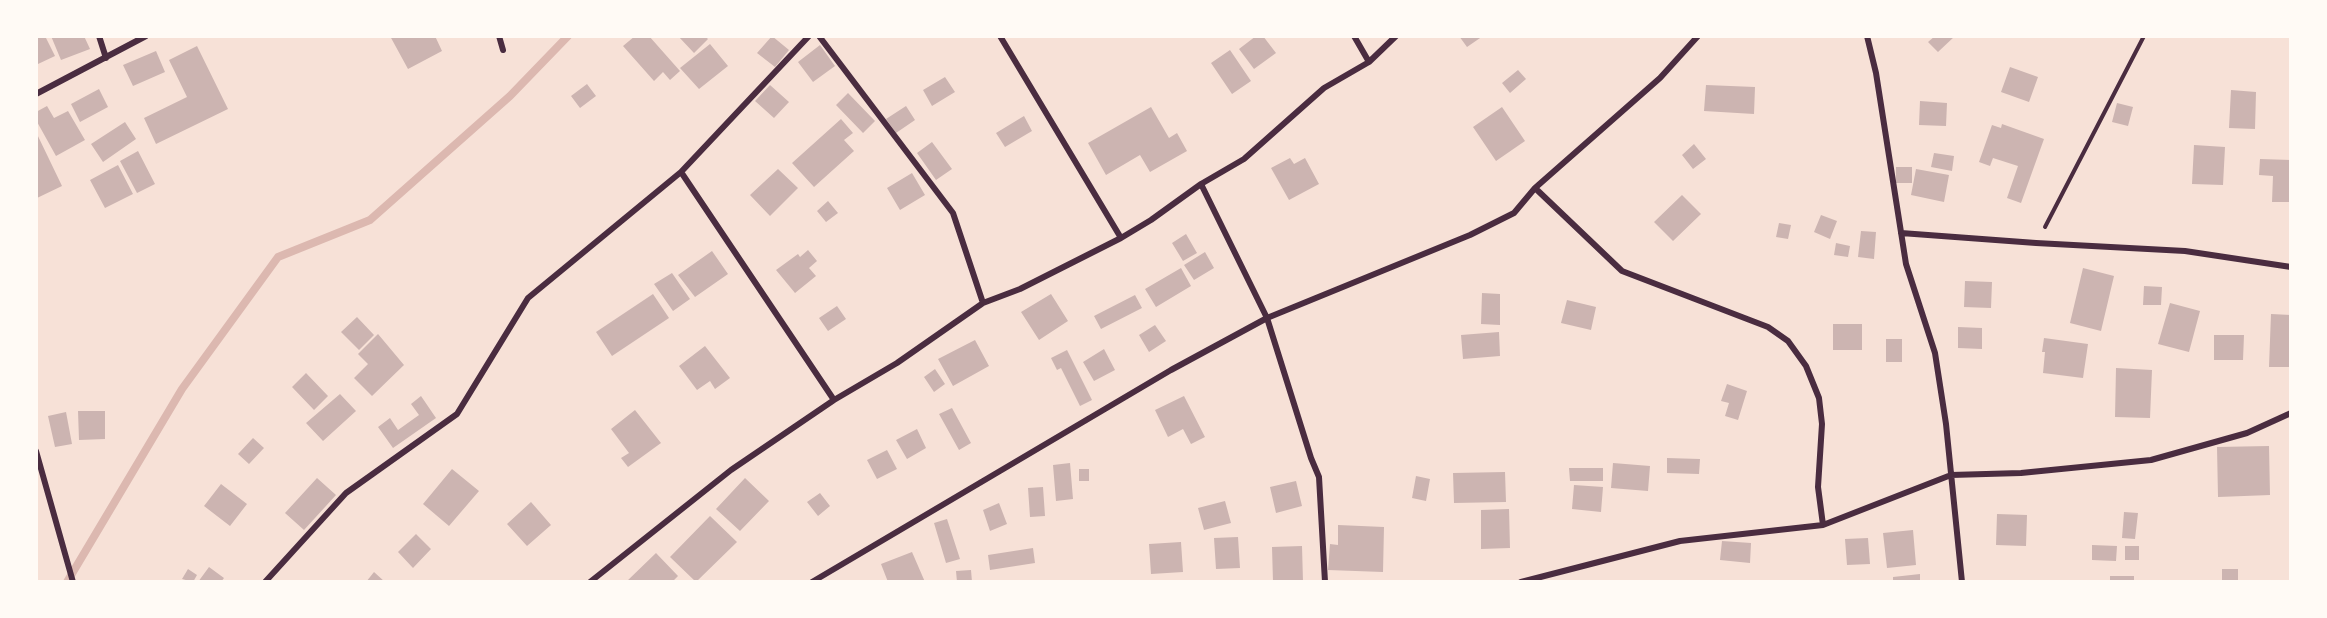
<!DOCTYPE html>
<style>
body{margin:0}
#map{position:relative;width:2327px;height:618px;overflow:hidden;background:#f7e1d7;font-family:"Sofia Sans Condensed",sans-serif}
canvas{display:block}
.frame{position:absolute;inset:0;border:38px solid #fffaf5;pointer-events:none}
</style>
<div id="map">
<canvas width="2327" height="618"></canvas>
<div class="frame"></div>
</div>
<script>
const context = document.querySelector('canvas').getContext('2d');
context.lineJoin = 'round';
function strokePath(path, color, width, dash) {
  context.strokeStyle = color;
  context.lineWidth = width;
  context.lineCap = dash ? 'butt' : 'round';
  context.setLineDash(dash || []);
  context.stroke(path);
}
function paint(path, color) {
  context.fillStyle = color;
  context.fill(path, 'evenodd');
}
const stream = new Path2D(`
 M67 582 182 389 278 257 370 220 510 96 568 36`);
const building = new Path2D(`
 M36 36H45L55 56 38 64 36 59Z
 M51 36H84L90 49 61 60Z
 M390 36H435L442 51 408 69Z
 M635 36H649L680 71 670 80 663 72 654 81 623 46Z
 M678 36H705L708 39 694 53Z
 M772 36 789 50 775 67 757 53Z
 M1256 36H1263L1276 53 1254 69 1239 49Z
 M1459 36H1483L1467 47Z
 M1935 36H1955L1938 52 1928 42Z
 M710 44 728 66 699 89 680 68Z
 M820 45 835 66 813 82 798 62Z
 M197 46 228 109 156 144 144 118 187 97 169 60Z
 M1230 50 1251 81 1232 94 1211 63Z
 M156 51 165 72 133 86 123 65Z
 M2010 67 2038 77 2029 102 2001 92Z
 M1518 70 1526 79 1510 93 1502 83Z
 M945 77 955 92 932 106 923 90Z
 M587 84 596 96 580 108 571 96Z
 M770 85 789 102 774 118 755 101Z
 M1706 85 1755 87 1754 114 1704 111Z
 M99 89 108 107 80 122 71 104Z
 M2231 90 2256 92 2255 129 2229 128Z
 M848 93 875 121 863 133 836 105Z
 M1920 101 1947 103 1946 126 1919 125Z
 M2117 103 2133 107 2128 126 2112 122Z
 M47 106 54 118 68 111 85 140 56 156 36 120V112Z
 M906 106 915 120 896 133 886 119Z
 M1151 107 1169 138 1177 133 1187 151 1150 172 1140 155 1106 175 1088 143Z
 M1502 107 1525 141 1496 161 1473 127Z
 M1024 116 1032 131 1005 147 996 133Z
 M841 119 853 133 844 140 854 151 814 187 792 163Z
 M125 122 136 139 103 162 91 144Z
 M2002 124 2044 139 2021 203 2007 198 2018 166 1993 158 1990 166 1979 162 1992 125 2001 128Z
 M36 132 62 186 37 198 36 197Z
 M932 142 952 169 936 180 917 153Z
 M1694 144 1706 159 1693 169 1682 155Z
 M2194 145 2225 147 2223 185 2192 184Z
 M138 151 155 184 137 193 120 161Z
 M1934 153 1954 156 1952 171 1931 167Z
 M1290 158 1294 164 1305 158 1319 184 1289 200 1271 168Z
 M2260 159 2291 160 2290 202H2272L2273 176 2259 175Z
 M118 165 133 194 105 208 90 180Z
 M1896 167H1912V183H1896Z
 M778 169 798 188 770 216 750 195Z
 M1916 169 1949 175 1944 202 1911 195Z
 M912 173 925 195 900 210 887 188Z
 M1682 195 1701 214 1673 241 1654 222Z
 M828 201 838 213 826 222 817 211Z
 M1821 215 1837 221 1830 239 1814 232Z
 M1779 223 1791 225 1788 239 1776 237Z
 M1861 231 1876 232 1874 259 1858 257Z
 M1186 234 1197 253 1183 261 1172 243Z
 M1836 243 1850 246 1848 257 1834 255Z
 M808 250 817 261 809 268 816 276 795 293 776 270 798 254 800 257Z
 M712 251 728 274 695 297 678 275Z
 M1205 252 1214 268 1194 280 1184 265Z
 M1181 268 1191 286 1156 307 1145 289Z
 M2083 268 2114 276 2101 331 2070 323Z
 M672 273 690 299 673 311 654 284Z
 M1965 281 1992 282 1991 308 1964 307Z
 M2144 286 2162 287 2161 305H2143Z
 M1482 293 1500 294V325L1481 324Z
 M653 294 669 318 612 356 596 332Z
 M1051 294 1068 321 1039 340 1021 312Z
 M1135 295 1142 308 1101 329 1094 316Z
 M1567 300 1596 307 1591 330 1561 323Z
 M2170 303 2200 311 2189 352 2158 344Z
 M837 306 846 319 828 331 819 318Z
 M2271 314 2291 315V367H2269Z
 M357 317 374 335 359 350 341 332Z
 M1833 324H1862V350H1833Z
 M1155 325 1166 341 1149 352 1139 335Z
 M1958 327 1982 328V349L1958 348Z
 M1499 332 1500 356 1463 359 1461 335Z
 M378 334 404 365 372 396 354 378 368 364 358 354Z
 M2214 335H2244L2243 360H2214Z
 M2044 338 2088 344 2083 378 2043 373 2045 352H2042Z
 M1886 339H1902V362H1886Z
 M975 340 989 366 953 386 938 359Z
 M705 346 730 378 715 389 710 381 697 390 679 366Z
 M1104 349 1115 370 1094 381 1083 362Z
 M1067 350 1092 400 1080 406 1061 368 1057 370 1051 358Z
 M2116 368 2152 370 2150 418 2115 417Z
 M935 369 945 384 934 392 924 377Z
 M306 373 328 396 314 410 292 387Z
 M1727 384 1747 391 1738 420 1725 416 1729 403 1721 401Z
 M340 394 356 411 323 441 306 423Z
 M421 396 436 418 393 448 378 427 390 418 398 430 419 415 411 404Z
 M1184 396 1205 437 1191 444 1183 429 1168 437 1155 410Z
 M952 408 971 443 959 450 939 414Z
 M635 410 661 443 628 467 621 458 629 453 611 429Z
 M78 411H105V439L79 440Z
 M66 412 72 444 55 447 48 416Z
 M917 429 926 448 907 459 896 440Z
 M253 438 264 448 249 464 238 454Z
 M2269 446 2270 495 2218 497 2217 447Z
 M887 450 897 469 877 479 867 460Z
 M1667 458 1700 459 1699 474 1667 473Z
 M1070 463 1073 499 1056 501 1053 465Z
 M1613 463 1650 466 1648 491 1611 488Z
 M1569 468H1603V481H1570Z
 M452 469 479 491 449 526 423 504Z
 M1079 469H1089V481H1079Z
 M1505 472 1506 502 1454 503 1453 473Z
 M1416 476 1430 479 1426 501 1412 498Z
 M317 478 336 495 304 530 285 513Z
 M745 478 769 501 740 531 716 509Z
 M1296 481 1302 506 1276 513 1270 487Z
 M221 484 247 504 230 526 204 506Z
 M1574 485 1603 487 1601 512 1572 509Z
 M1043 487 1045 516 1030 517 1028 488Z
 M820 493 830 506 818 516 807 502Z
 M1225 501 1231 523 1204 530 1198 508Z
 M531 502 551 525 527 546 507 524Z
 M999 503 1007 524 990 531 983 510Z
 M1509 509 1510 548 1481 549V510Z
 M2124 512 2138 513 2135 539 2122 538Z
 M1997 514 2027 515 2026 546 1996 545Z
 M710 516 737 542 696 582 670 557Z
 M947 519 960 559 946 563 934 523Z
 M1338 525 1384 527 1383 572 1328 570 1330 544 1338 545Z
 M1913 530 1916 565 1887 568 1883 533Z
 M416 534 431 549 413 568 398 552Z
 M1238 537 1240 568 1216 569 1214 538Z
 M1868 538 1870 564 1847 565 1845 539Z
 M1722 541 1751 543 1750 563 1720 560Z
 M1181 542 1183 572 1151 574 1149 544Z
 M2092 545 2117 546 2116 561 2092 560Z
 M1302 546 1303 582H1273L1272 547Z
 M2125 546H2139V560H2125Z
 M1033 548 1035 563 990 570 988 555Z
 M912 552 925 582H888L881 564Z
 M656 553 678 576 672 582H626Z
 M209 567 224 578 221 582H198Z
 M188 569 197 575 193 582 182 579Z
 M2222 569H2238V582H2222Z
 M971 570 972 582H957L956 571Z
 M374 572 385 582H366Z
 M1920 574V582H1893V577Z
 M2110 576H2134V582H2110Z`);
const path = new Path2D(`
 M2045 227 2144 36`);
const minor = new Path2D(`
 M99 36 106 58
 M499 36 503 50
 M819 36 953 213 983 303
 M1000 36 1121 238
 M1354 36 1369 62
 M1867 36 1876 73 1906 264 1935 353 1946 424 1962 582
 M36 94 146 36
 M681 172 834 400
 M1201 184 1267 318 1311 458 1319 477 1325 582
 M1535 188 1622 271 1768 327 1788 341 1806 366 1819 398 1822 424 1818 487 1823 525
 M1901 233 2036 243 2185 251 2291 267
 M36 451 73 582
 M265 582 346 493 457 414 528 298 681 172 809 36
 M590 582 731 470 834 400 897 363 983 303 1020 289 1121 238 1151 220 1201 184 1244 159 1324 88 1369 62 1396 36
 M812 582 1171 370 1267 318 1470 235 1514 213 1535 188 1660 78 1698 36
 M1521 582 1680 541 1823 525 1951 475 2021 473 2151 460 2247 433 2291 413`);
strokePath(stream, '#dcb8b0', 8);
paint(building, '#ccb4b1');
strokePath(path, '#4a2c40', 4);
strokePath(minor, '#4a2c40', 6);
</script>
